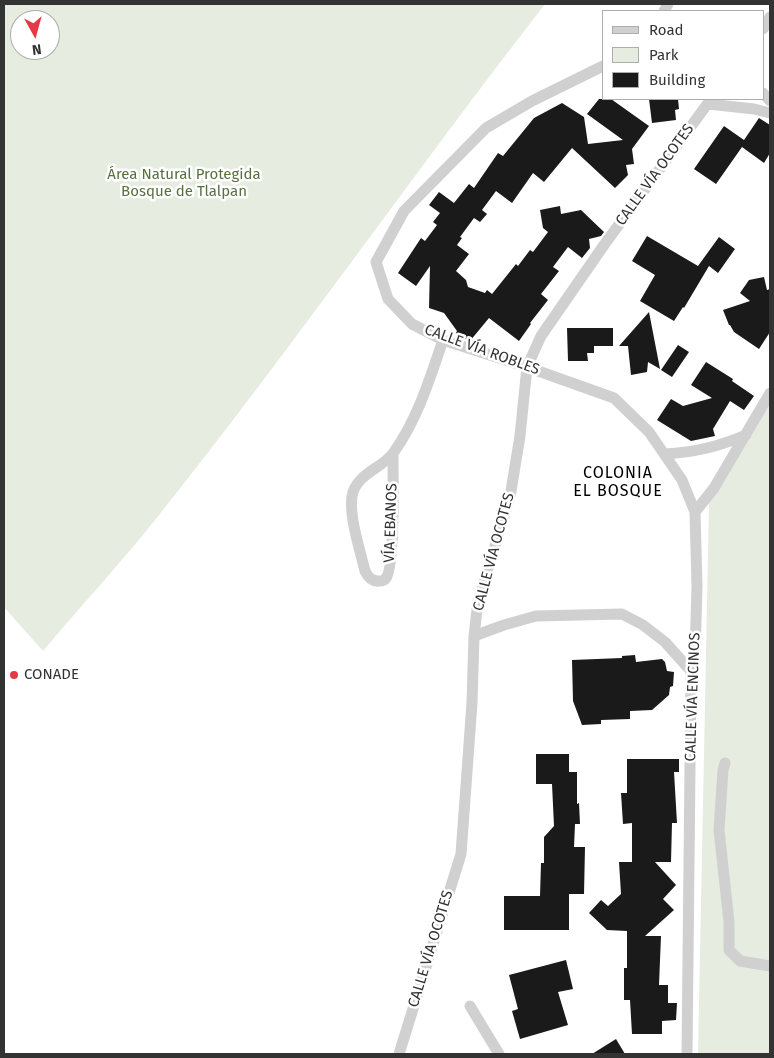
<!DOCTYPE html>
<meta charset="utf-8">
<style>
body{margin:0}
#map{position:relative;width:774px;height:1058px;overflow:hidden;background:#fff;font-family:"Fira Sans",sans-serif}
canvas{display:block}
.frame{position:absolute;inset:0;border:5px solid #333;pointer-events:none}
.legend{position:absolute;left:602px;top:10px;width:162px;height:90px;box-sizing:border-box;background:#fff;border:1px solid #adadad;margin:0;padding:6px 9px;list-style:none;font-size:15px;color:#333}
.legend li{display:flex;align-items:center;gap:10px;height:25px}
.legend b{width:25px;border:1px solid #adadad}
.north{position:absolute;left:10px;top:10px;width:50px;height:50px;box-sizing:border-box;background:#fff;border:1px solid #adadad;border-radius:50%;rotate:173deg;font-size:14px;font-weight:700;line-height:20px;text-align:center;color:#333}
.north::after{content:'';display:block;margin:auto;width:18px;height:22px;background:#e63946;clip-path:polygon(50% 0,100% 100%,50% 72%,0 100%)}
</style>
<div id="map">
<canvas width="774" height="1058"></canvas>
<div class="frame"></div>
<ul class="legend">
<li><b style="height:6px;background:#d0d0d0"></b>Road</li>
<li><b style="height:14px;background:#e6ecdf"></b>Park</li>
<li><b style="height:14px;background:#1a1a1a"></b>Building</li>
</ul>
<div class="north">N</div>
</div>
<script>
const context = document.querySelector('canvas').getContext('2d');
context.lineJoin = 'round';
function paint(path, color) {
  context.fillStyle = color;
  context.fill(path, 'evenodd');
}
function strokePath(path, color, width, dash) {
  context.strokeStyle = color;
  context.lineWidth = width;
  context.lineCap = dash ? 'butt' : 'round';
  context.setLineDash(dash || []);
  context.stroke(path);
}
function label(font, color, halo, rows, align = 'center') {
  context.font = font + ' "Fira Sans",sans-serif';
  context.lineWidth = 5;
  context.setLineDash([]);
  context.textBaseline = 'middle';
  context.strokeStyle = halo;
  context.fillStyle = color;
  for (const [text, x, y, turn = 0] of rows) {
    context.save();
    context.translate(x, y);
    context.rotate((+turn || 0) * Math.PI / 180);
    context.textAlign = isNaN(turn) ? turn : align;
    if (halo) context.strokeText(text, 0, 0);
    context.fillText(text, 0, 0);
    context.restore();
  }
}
const green = new Path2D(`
 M4 4H545C413 174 290 351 155 520 119 565 80 607 43 651L4 607ZM20 20H50V50H20Z
 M770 401V1054H698L709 503Z`);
const building = new Path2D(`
 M599 99H611L649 126 632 149 634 164 626 165 628 175 615 188 572 148 544 182 533 173 512 203 496 191 482 210 487 214 480 222 474 218 460 237 462 238 457 245 469 254 456 271 466 280 468 287 485 293 487 290 492 294 516 264 518 266 530 250 533 252 548 232 543 228 540 210 560 206 561 214 581 210 604 232 601 236 589 239 590 248 582 258 568 247 553 267 559 271 541 294 548 300 530 323 531 324 519 341 489 318 470 341 465 339 456 333 457 331 444 313 429 308 430 266 416 286 398 273 421 238 425 241 437 225 433 222 440 213 429 205 439 192 454 203 469 184 474 188 498 153 503 156 534 118 562 103 584 117 588 144 623 140 587 114Z
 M649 99H678L679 109 675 110 676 120 652 123Z
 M759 118 770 125V153L764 163 742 147 716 184 694 169 724 126 744 140Z
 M647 236 698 266 719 237 735 249 718 273 709 266 684 308 683 307 674 321 640 301 655 275 632 261Z
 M764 277 767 290 770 289V332L759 349 734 332 730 325H729L723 310 750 301 740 293 749 280Z
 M649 312 660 369 648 362 647 372 631 375 628 346H619Z
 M567 328H613V346H594V353H587L588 361H568Z
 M678 345 689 352 672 377 661 370Z
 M706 362 733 379 732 381 754 396 744 410 730 401 713 429 715 436 691 441 657 420 671 399 683 406 712 398 691 385Z
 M635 655 636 662 662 659 665 662 667 671 674 672 673 686 670 687 669 695 652 710 630 711V719L601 720V724L582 725 573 701 572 660 622 658V656Z
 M536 754H569V772H577V804L579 803 580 824H575L574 847H585L584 894H569V930H504V896H540L541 863H544V837L554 826 552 784H536Z
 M627 759H679V772H674L677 823H672L671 862H655L676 885 663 899 674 910 645 936H661L659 985H668V1003H677L676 1020 662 1021V1034H632L630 1000H624V968H627V931L607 930 589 913 601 900 608 906 621 894 619 862H632V823L623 824 621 793H627Z
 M566 960 573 989 558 992 568 1025 520 1039 512 1011 518 1009 509 975Z
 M616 1039 625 1054H592Z`);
const street = new Path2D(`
 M664 11 668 4
 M763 29 770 17
 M603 66 532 101 486 128 404 211 376 262 388 299 412 324 443 340 527 367 614 398 649 432 682 480 695 512
 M763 93 770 101
 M708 104 754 109 770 113
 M393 454C393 473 395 567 386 578 385 580 382 581 379 581 372 582 368 577 365 571 360 550 347 511 353 492 360 472 383 468 394 452 418 418 430 378 443 340
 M664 454C696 452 717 447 746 435
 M474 636 504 625 536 616 622 614 643 625 665 642 691 671
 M725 763 723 770 719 830 729 922V950L740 961 770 966
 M470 1006 499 1054
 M399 1054 461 854 472 703 474 636 478 601 510 497 520 436 527 367 541 336 604 245 711 99
 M687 1054 691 671 695 656 697 586 695 512 714 488 770 393`);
const markers = [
 [14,675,5,"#e63946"]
];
const parkNames = [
 ["Área Natural Protegida",184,175],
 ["Bosque de Tlalpan",184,192]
];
const streetNames = [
 ["CALLE VÍA OCOTES",655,175,-54],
 ["CALLE VÍA ROBLES",482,350,20],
 ["VÍA EBANOS",391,523,-88],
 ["CALLE VÍA OCOTES",494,552,-75],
 ["CALLE VÍA ENCINOS",693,697,-88],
 ["CALLE VÍA OCOTES",431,949,-73]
];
const poiNames = [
 ["CONADE",24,675]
];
const neighbourhoodNames = [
 ["COLONIA",618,474],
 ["EL BOSQUE",618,492]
];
paint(green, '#e6ecdf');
paint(building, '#1a1a1a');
strokePath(street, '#d0d0d0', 11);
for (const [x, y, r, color] of markers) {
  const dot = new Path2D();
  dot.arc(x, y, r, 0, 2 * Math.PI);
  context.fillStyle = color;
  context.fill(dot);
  strokePath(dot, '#fff', 2);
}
label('15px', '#56703f', '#fff', parkNames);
label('15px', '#333', '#fff', streetNames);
label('15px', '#333', '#fff', poiNames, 'left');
context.letterSpacing = '1px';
label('16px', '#000', '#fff', neighbourhoodNames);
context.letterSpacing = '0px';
</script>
